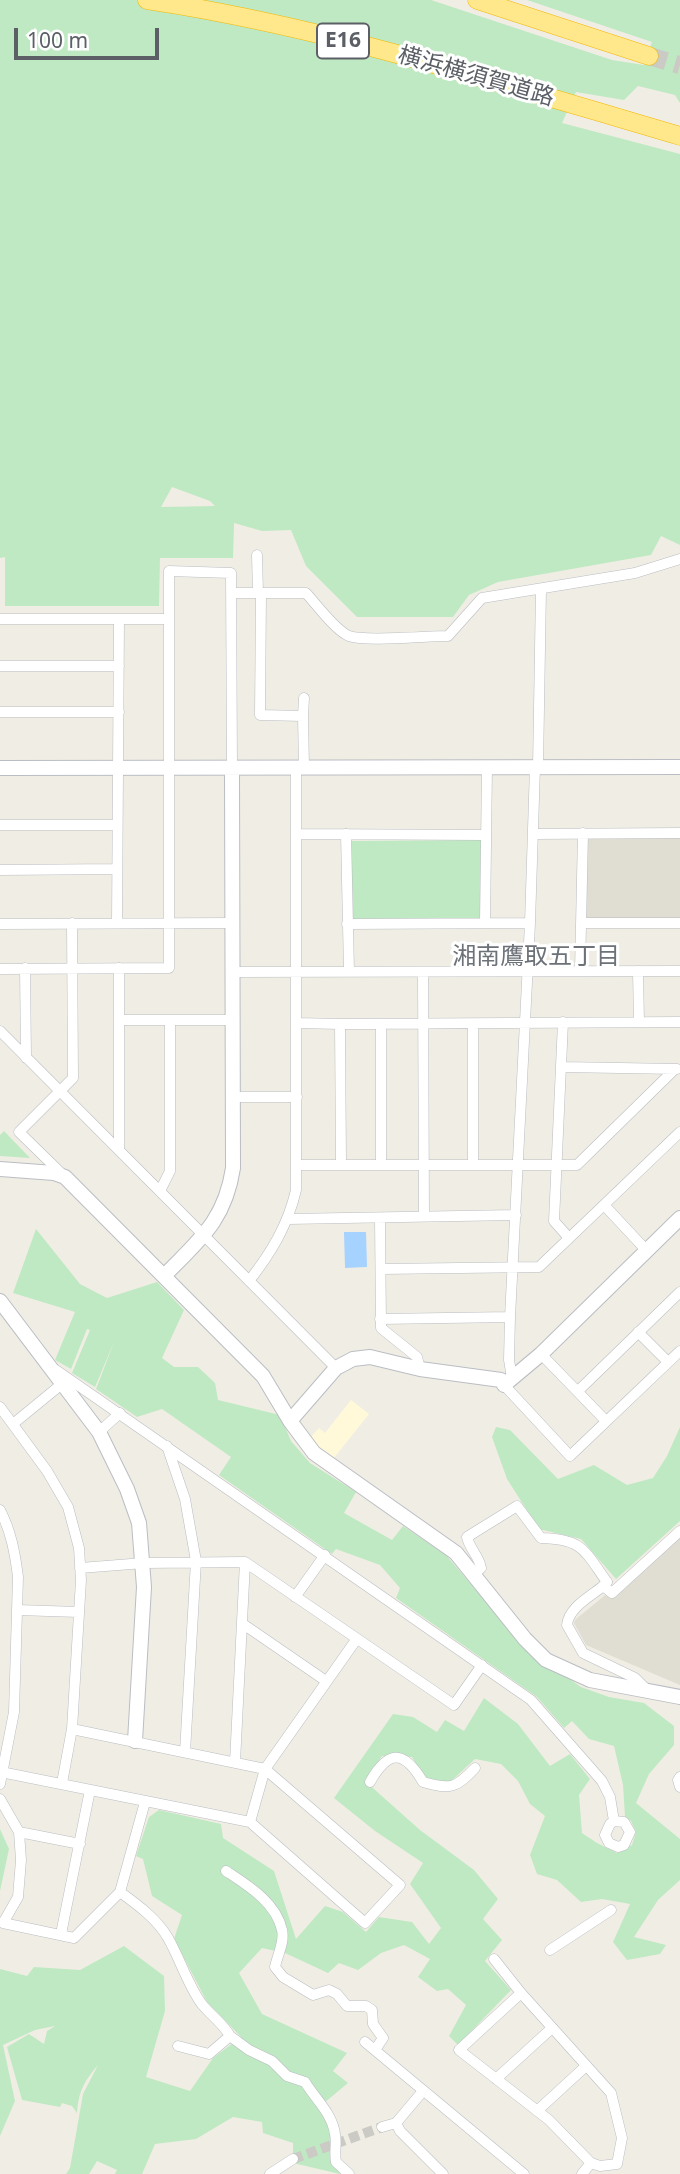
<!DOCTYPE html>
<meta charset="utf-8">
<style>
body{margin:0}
#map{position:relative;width:680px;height:2174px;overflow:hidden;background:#f0eee4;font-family:"Noto Sans",sans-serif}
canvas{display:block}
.scale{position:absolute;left:14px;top:28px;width:145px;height:32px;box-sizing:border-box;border:4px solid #5c6066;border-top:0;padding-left:9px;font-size:21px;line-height:24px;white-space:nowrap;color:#5c6066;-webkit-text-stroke:5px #fff;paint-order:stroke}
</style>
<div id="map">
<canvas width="680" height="2174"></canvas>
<div class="scale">100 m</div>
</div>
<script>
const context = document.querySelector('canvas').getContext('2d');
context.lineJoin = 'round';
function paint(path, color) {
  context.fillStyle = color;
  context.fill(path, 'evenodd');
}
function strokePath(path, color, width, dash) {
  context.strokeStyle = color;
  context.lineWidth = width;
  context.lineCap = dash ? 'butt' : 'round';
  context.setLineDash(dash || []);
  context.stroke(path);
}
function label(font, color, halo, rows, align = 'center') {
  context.font = font + ' "Noto Sans","Noto Sans JP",sans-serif';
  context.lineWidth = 6;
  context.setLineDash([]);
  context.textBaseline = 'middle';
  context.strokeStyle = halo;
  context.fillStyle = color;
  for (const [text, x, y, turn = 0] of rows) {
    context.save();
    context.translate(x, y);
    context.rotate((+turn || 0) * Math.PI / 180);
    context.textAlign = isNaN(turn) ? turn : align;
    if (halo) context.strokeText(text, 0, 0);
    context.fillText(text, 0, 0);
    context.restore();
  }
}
const commercial = new Path2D(`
 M351 1400 369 1414 333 1459 309 1439 319 1428 325 1433Z`);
const education = new Path2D(`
 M680 835V921L584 923 585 836Z
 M680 1534V1685L586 1645 574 1623 576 1619Z`);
const green = new Path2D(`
 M0 0H431L612 60 644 65 652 42 527 0H680V103L675 95 638 86 624 100 576 92 562 123 680 154V545L661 536 651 555 498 582 469 595 453 617H357L306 566 291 530 262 531 234 523 233 558H160L159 606H5V557L0 558ZM172 487 210 501 215 506 161 507Z
 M481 840 482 920 353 919 350 841Z
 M4 1131 30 1158 0 1156V1135Z
 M36 1229 80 1284 107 1298 157 1282 184 1310 162 1358 174 1367H198L215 1383 218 1400 280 1415 291 1441 310 1463 356 1492 344 1513 392 1540 403 1526 446 1555 526 1649 581 1687 609 1697 644 1703 674 1726V1745L649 1774 636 1803 680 1839V1880L658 1900 634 1937 666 1945 660 1954 627 1960 613 1942 630 1904 602 1899 581 1902 557 1880 537 1874 530 1855 545 1816 530 1804 518 1781 501 1764 475 1759 449 1783 424 1777 412 1757 382 1756 365 1781 420 1830 474 1870 498 1899 483 1919 502 1940 485 1961 511 1990 458 2045 449 2036 466 2005 448 1989 437 1991 418 1977 430 1959 404 1945 381 1953 358 1970 339 1963 328 1973 285 1953 262 1948 239 1973 262 2014 347 2053 333 2071 348 2083 324 2103 332 2134V2154L340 2174 293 2163V2143L263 2133 262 2122 233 2117 196 2139 155 2144 142 2174H115L117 2170 97 2161 89 2174H66L70 2168 83 2094 98 2065C84 2082 79 2090 77 2113L72 2106 62 2103 60 2107 22 2100 7 2047 29 2034 44 2044 47 2031 55 2026 35 2030 3 2045 15 2101 0 2136V1969L27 1976 34 1967 80 1970 124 1946 164 1976 165 2011 146 2077 190 2091 213 2058 241 2037 207 2002 174 1939 182 1915 152 1896 143 1859 136 1856 149 1817 159 1810 221 1824 223 1838 274 1871 296 1939 325 1906 343 1912 366 1932 379 1917 412 1922 429 1944 441 1928 410 1884 423 1863 375 1831 334 1798 393 1714 413 1717 437 1732 445 1720 464 1731 484 1698 518 1724 550 1766 570 1754 590 1779 579 1795 582 1833 597 1843 617 1853 632 1845 636 1832 631 1821 625 1817 623 1785 614 1746 589 1739 572 1721 564 1728 537 1697 396 1598 400 1588 380 1565 336 1549 332 1554 219 1475 231 1457 162 1409 137 1417 96 1389 114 1342 95 1387 72 1373 90 1330 87 1329 71 1369 55 1360 75 1312 13 1293Z
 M496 1427 510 1430 558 1479 594 1465 627 1485 653 1478 667 1456 680 1427V1521L616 1579 581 1539 539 1529 507 1479 492 1437Z
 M0 1829 9 1849 0 1891Z`);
const water = new Path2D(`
 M344 1232H366L367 1267 345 1268Z`);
const streetTunnel = new Path2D(`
 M293 2159 382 2127`);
const highwayTunnel = new Path2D(`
 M649 56 680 65`);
const street = new Path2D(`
 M257 555 258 593
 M231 593H306C316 604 336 631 349 636 365 642 427 636 448 636L482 598 635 573 680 559
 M261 593 260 715 303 716 304 768
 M0 619H169
 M0 666H119
 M0 712H119
 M303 716 304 698
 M538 767 541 589
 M0 825H117
 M297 834 486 835
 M346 834 349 971
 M534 834 680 833
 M0 870 117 869
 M117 923 119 619
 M485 923 487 767
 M581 923H680
 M0 924 232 923
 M347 924 530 923
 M25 968 26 1058
 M119 968V1150
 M0 969 169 968V571L231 573 232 767
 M580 971 583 833
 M638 971 639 1022
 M232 972 680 971
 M423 973 424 1216
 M119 1020H232
 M563 1022 554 1221 569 1238
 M297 1023 340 1024 680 1022
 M340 1024 341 1164
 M381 1024V1165
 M0 1031 336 1368
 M562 1067 677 1069
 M232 1097H297
 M473 1164V1024
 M297 1165H577L675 1069
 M61 1173 19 1132 73 1078 72 923
 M160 1191 170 1171V1020
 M605 1206 647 1251
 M380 1218 381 1328 417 1357 420 1369
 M288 1219 516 1215
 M381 1269 539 1267 680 1132
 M249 1281C271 1253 288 1225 296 1190V767
 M380 1319 510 1317
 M638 1332 668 1362
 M541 1354 605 1420
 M56 1370 531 1700 602 1781 610 1797 614 1821 624 1822 630 1832 624 1845 618 1847 609 1843 605 1835 610 1824 614 1821
 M512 1378 509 1360 510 1317 530 923 535 767
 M504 1385 570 1456 680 1351
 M578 1391 680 1292
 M0 1407 47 1471 68 1507 79 1548 81 1580 72 1729 62 1783
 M13 1424 63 1383
 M99 1432 120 1413
 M167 1446 185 1499 196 1561 185 1752
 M0 1510C11 1531 15 1553 18 1577L14 1712 0 1784
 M80 1568 144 1563 245 1562 454 1705 482 1665
 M473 1575 481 1568C479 1556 469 1548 467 1537L517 1506 541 1538C583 1539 584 1550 607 1582L603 1586
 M295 1597 325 1555
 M17 1610 79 1612
 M243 1624 326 1681
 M647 1690 635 1678 583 1653 567 1625C569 1607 590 1597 603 1586L612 1593 680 1531
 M235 1762 245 1562
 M1 1772 250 1822 365 1923 400 1885 265 1769 72 1729
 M680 1777 678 1780 680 1787
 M370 1782C389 1749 404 1750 423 1782 451 1790 456 1788 475 1768
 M0 1799 19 1832 21 1860 18 1897 3 1923 74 1938 120 1892 145 1802
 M250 1822 265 1769 356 1640
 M19 1832 80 1844
 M226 1871C247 1885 276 1902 282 1930 285 1942 277 1956 275 1967L283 1977 313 1995 329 1990 337 1994 347 2006H366L372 2010 373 2024 383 2038 375 2050
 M120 1892C138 1905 157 1919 168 1938 180 1959 187 1983 201 2003 210 2015 222 2022 230 2036L209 2054 178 2046
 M61 1934 90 1790
 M550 1950 611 1910
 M494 1959 521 1993 611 2093 622 2138 617 2164 600 2166 591 2163 549 2120 459 2050 521 1993
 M230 2036 249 2050 272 2061 287 2076 305 2082C316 2100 332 2113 335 2134 337 2143 334 2152 336 2162L349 2174
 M365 2042 524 2174
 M496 2079 552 2028
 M537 2111 586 2066
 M396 2123 400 2131 443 2174
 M382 2127 396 2123 423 2091
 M270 2174 293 2159
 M582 2174 591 2163`);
const secondary = new Path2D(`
 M0 768 680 767
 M0 1169 54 1173 65 1177 263 1376 290 1421 314 1453 456 1553 525 1639 546 1660 590 1680 680 1697
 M164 1276C199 1240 225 1221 233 1168L232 767
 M0 1301 99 1432 127 1489 139 1523 144 1587 135 1741
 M290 1421 336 1368 353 1359 370 1357 420 1369 501 1380 504 1385 541 1354 680 1218`);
const highway = new Path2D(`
 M147 0C328 27 505 85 680 136
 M477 0 649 56`);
const shields = [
 [343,41,52]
];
const shieldNames = [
 ["E16",343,41]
];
const streetNames = [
 ["横浜横須賀道路",476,77,16]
];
const neighbourhoodNames = [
 ["湘南鷹取五丁目",536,957]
];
paint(commercial, '#fff9da');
paint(education, '#e0ddd3');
paint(green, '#bfe9c2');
paint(water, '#a5d2ff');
strokePath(streetTunnel, '#cbcac4', 10, [10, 5]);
strokePath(highwayTunnel, '#cbcac4', 18, [18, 9]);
strokePath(street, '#b9bcc1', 11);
strokePath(secondary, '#babdc3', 16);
strokePath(highway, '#f4b600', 19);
strokePath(street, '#fff', 10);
strokePath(secondary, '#fff', 14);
strokePath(highway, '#ffe88c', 18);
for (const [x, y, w] of shields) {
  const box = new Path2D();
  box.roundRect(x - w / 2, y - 17.5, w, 35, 5);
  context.fillStyle = '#fff';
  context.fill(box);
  strokePath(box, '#5c6066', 2);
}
label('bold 21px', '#5c6066', null, shieldNames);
label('23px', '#5c6066', '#fff', streetNames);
label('24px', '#6d7278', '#fff', neighbourhoodNames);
</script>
